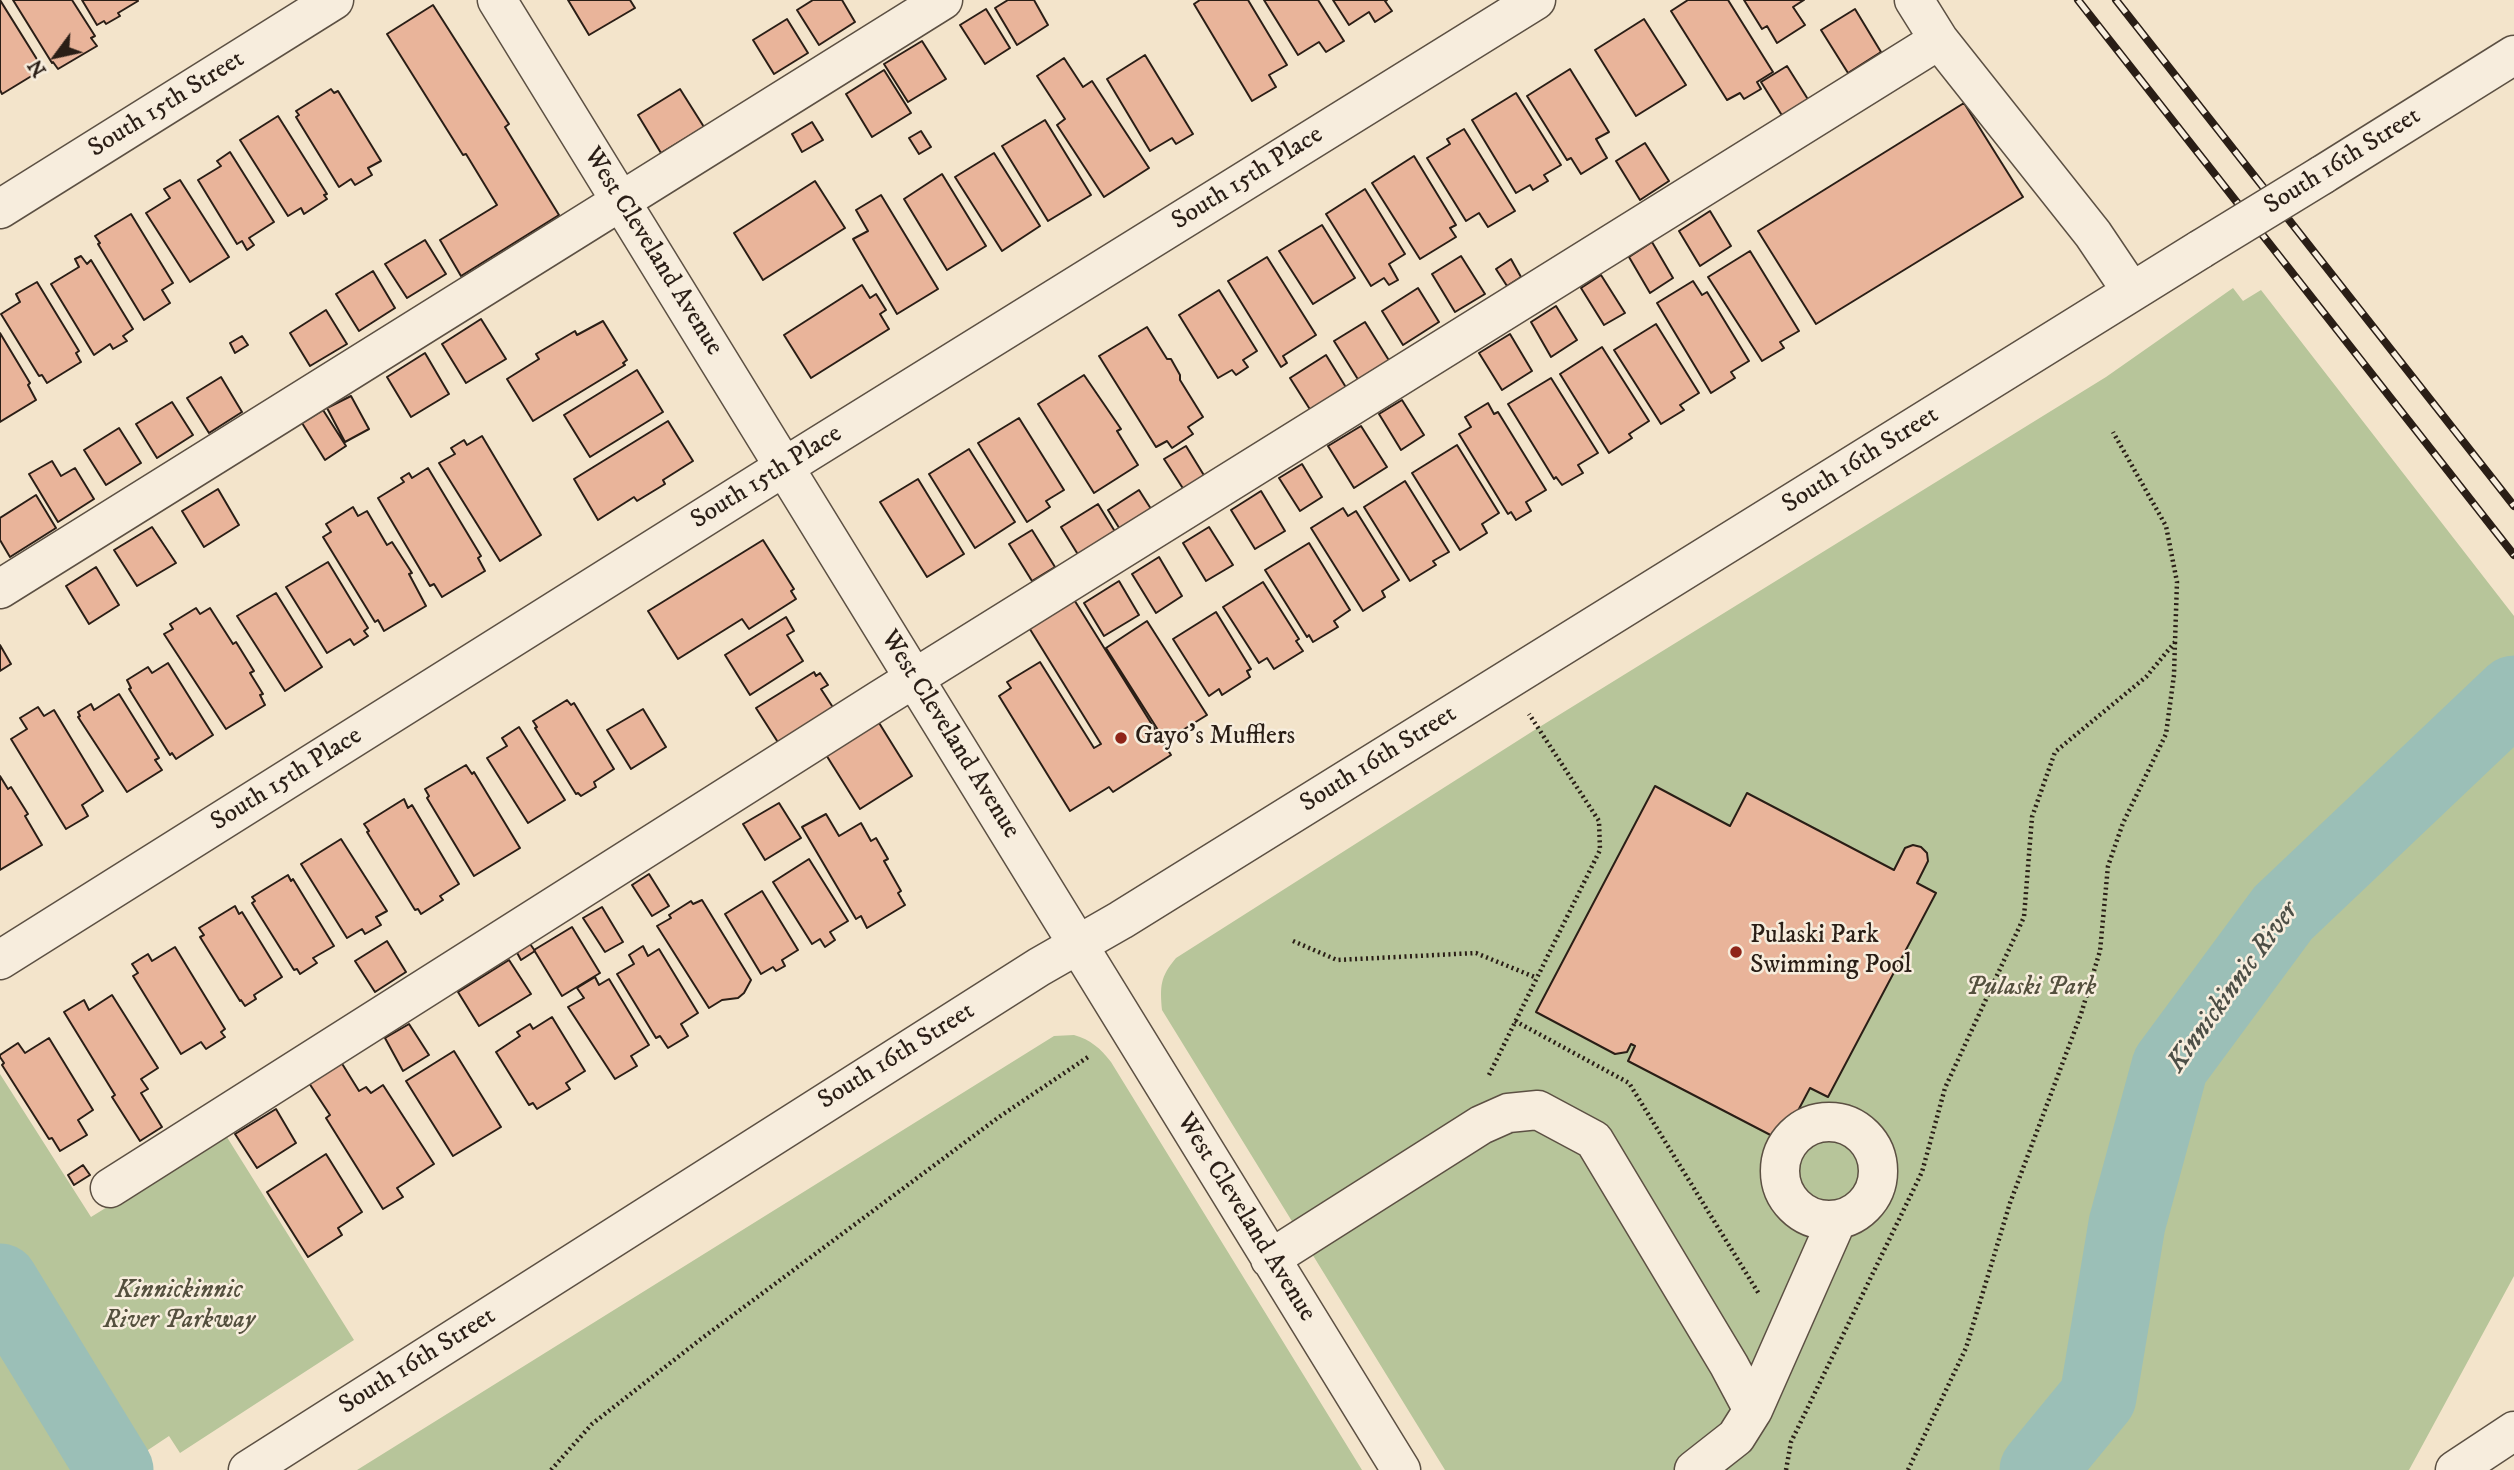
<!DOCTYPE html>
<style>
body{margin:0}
#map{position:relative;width:2514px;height:1470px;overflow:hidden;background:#f3e4cb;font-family:"IM FELL DW Pica",serif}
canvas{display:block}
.north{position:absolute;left:21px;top:21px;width:70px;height:70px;-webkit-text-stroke:5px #f7eddd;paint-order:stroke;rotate:237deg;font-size:19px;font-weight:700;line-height:28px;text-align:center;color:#2a1e16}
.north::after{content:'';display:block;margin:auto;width:24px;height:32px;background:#2a1e16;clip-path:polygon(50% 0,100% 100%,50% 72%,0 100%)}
</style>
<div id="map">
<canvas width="2514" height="1470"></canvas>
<div class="north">N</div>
</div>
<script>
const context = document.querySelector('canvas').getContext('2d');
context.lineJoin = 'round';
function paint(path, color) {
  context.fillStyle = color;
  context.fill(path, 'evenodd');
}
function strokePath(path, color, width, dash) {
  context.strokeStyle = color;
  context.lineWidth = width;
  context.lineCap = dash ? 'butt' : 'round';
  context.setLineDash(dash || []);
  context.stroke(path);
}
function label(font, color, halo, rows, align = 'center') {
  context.font = font + ' "IM FELL DW Pica",serif';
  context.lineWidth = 5;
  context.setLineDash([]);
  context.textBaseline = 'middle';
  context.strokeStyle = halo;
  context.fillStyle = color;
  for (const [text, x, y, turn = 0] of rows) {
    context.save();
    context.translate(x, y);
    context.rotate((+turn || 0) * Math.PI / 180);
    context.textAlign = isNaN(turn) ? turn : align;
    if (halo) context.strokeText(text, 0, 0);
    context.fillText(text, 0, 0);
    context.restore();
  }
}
const green = new Path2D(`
 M2233 288 2243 301 2261 290 2514 616V1276L2409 1470H1445L1162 1010C1160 986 1160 977 1176 958L1533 731 2106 377Z
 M1074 1035C1091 1040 1100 1048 1111 1062L1362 1470H357L1054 1036Z
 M0 1074 91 1217 225 1134 354 1340 180 1453 169 1436 118 1470H0Z`);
const river = new Path2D(`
 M0 1282 115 1470
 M2038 1470 2098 1397 2127 1224 2170 1066 2283 913 2514 694`);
const building = new Path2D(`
 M0 0 43 69 2 94 0 90Z
 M13 0H72L95 36 91 38 97 46 58 69 53 62 52 63Z
 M82 0H137L138 1 118 13 120 16 106 24 104 21 97 25Z
 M568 0H630L635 8 589 35Z
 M813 0H842L855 22 819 45 797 10Z
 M1008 0H1034L1048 25 1017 45 995 8Z
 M1200 0H1248L1287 65 1269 75 1276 87 1252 101 1194 4Z
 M1264 0H1318L1344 41 1326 52 1319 42 1298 55Z
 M1333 0H1387L1385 1 1392 11 1375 22 1369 12 1349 25Z
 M1688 0H1728L1773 72 1757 82 1761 89 1744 99 1740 93 1727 100 1671 11Z
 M1744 0H1804L1793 7 1805 25 1777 43 1767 26 1762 29Z
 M433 5 509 124 505 127 559 215 461 276 440 240 497 205 466 154 463 155 387 34Z
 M986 9 1010 48 985 64 960 25Z
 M1855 9 1881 52 1848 73 1821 30Z
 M787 19 808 53 774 74 753 40Z
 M1644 19 1686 85 1636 116 1595 50Z
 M922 41 946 79 908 102 884 64Z
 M1145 55 1193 134 1176 144 1172 138 1150 151 1107 79Z
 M1064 58 1083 87 1092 81 1149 168 1104 197 1057 125 1065 119 1037 76Z
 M1787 66 1809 101 1783 117 1761 82Z
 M1570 69 1609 132 1596 139 1607 158 1581 174 1571 158 1567 160 1527 96Z
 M884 70 911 113 872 137 846 94Z
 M331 89 334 93 338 91 381 161 368 168 372 175 355 185 351 179 339 187 296 117 299 115 296 111Z
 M680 89 704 127 661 153 638 115Z
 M1516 93 1561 165 1544 175 1548 181 1533 190 1530 185 1516 193 1472 120Z
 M1964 103 2023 197 1816 324 1758 231Z
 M278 116 327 194 324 195 327 199 304 214 301 208 288 216 240 140Z
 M1045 120 1091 195 1048 221 1002 146Z
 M812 122 823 140 802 152 792 134Z
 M1464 129 1515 211 1488 227 1479 213 1466 221 1427 158 1450 144 1447 139Z
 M921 131 931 147 919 154 909 138Z
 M1645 143 1669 181 1640 200 1616 161Z
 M230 152 274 222 249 238 254 245 247 250 242 241 237 244 198 180 221 166 217 161Z
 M994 153 1040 226 1002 251 955 177Z
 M1414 156 1456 225 1450 228 1456 237 1420 259 1372 183Z
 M942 174 986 246 947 270 904 199Z
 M180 180 229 257 190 282 146 213 170 198 164 189Z
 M815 181 845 228 763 280 734 233Z
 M1365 189 1405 254 1389 264 1398 280 1389 285 1384 278 1371 286 1326 214Z
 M881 195 938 289 897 314 853 239 868 231 856 210Z
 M1710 211 1731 246 1700 266 1679 231Z
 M131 214 173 283 162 290 170 303 144 320 98 244 100 243 95 236Z
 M1322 225 1355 278 1313 304 1279 251Z
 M425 240 446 274 407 298 385 264Z
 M1652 242 1673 278 1650 293 1629 257Z
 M1750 251 1799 331 1780 342 1784 348 1762 361 1708 277Z
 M81 256 87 264 91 260 133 329 123 336 127 341 113 349 110 344 94 355 51 284 79 267 75 259Z
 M1461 256 1485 294 1455 312 1432 274Z
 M1267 257 1316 335 1283 356 1287 363 1281 367 1228 281Z
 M1511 259 1521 277 1507 286 1496 269Z
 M373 271 395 308 359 331 336 294Z
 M1601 275 1625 313 1604 325 1581 288Z
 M1693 281 1702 295 1707 292 1749 361 1731 372 1735 378 1711 393 1657 303Z
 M37 282 79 351 76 353 81 362 47 383 42 375 39 376 1 314 20 302 16 294Z
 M862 285 870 298 876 294 886 310 880 314 889 329 811 378 784 335Z
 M1418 288 1439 322 1403 345 1382 311Z
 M1219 290 1257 351 1243 360 1248 367 1236 375 1232 370 1218 378 1179 315Z
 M1556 306 1577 340 1551 357 1531 322Z
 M326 310 347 344 310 366 290 333Z
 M481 319 506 359 466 383 442 344Z
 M603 321 627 360 623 363 625 365 533 421 507 379 539 359 536 354 575 331 577 335Z
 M1365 322 1390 362 1359 381 1334 341Z
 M1656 324 1699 393 1680 405 1684 410 1661 424 1614 350Z
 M1147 327 1167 359H1171L1180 375V380L1203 417 1188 427 1193 434 1172 448 1167 441 1156 447 1099 356Z
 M0 333 30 383 28 385 36 400 0 422Z
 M1510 334 1532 371 1502 390 1479 353Z
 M242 336 248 345 235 353 230 343Z
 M1602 347 1649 421 1629 434 1632 438 1609 453 1560 374Z
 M425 353 449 394 411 417 387 377Z
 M1326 355 1347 389 1311 411 1290 378Z
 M637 370 663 412 590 457 564 415Z
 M1084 375 1121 429 1117 431 1138 465 1094 493 1038 404Z
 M221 377 242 412 209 433 187 398Z
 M1551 378 1598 453 1578 465 1583 473 1562 485 1556 477 1554 479 1508 404Z
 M351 396 369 429 345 442 327 408Z
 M1402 400 1424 435 1401 450 1379 414Z
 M172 402 193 435 157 458 136 424Z
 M1488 403 1494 414 1498 412 1546 490 1526 502 1531 511 1516 520 1511 512 1508 514 1459 434 1471 427 1465 417Z
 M323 410 346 446 325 460 302 423Z
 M1019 418 1064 490 1046 501 1050 507 1027 522 978 443Z
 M668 421 693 461 663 480 665 484 637 501 634 497 598 520 574 479Z
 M1361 426 1387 467 1354 488 1328 446Z
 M119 428 141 463 106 485 84 450Z
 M482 436 541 535 500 561 439 463 455 454 451 448 464 440 467 445Z
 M1457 445 1499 513 1482 524 1487 533 1460 550 1412 473Z
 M1186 446 1205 477 1184 490 1164 459Z
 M969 449 1015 522 975 548 929 474Z
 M52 461 61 476 75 468 94 499 58 522 29 474Z
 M1302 464 1322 497 1300 511 1279 478Z
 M428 468 481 556 478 558 485 571 442 597 434 584 430 586 378 498 404 482 401 478 409 473 412 478Z
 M918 479 964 554 927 577 880 502Z
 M1405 481 1449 552 1433 561 1436 565 1410 581 1364 507Z
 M218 489 239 525 204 547 182 511Z
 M1139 490 1153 512 1121 531 1108 510Z
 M1261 491 1285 531 1255 549 1231 510Z
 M36 495 56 528 10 557 0 540V518Z
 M1098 504 1119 538 1082 561 1061 527Z
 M353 507 358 516 367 511 387 545 392 542 412 573 409 574 426 606 384 631 378 620 375 622 323 537 331 532 326 524Z
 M1343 508 1348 516 1356 511 1399 580 1382 591 1385 597 1363 611 1311 528Z
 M152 527 176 563 137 586 114 550Z
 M1209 527 1233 565 1206 581 1183 543Z
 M1032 530 1055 567 1032 581 1009 544Z
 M763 540 794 589 791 591 796 599 749 629 742 619 678 659 648 611Z
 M1309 543 1350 610 1334 621 1338 627 1313 642 1309 635 1307 637 1265 570Z
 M1159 557 1182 596 1156 613 1132 574Z
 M328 562 368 628 364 631 368 636 354 645 350 639 327 653 286 587Z
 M96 567 119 605 89 624 66 586Z
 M1119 581 1139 615 1104 636 1084 603Z
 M1263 582 1299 639 1296 641 1303 651 1274 669 1267 658 1259 663 1223 607Z
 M276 593 322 667 285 691 237 616Z
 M1073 598 1171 755 1113 792 1109 787 1070 811 999 696 1011 688 1007 682 1040 662 1094 748 1101 744 1028 626Z
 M196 608 200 614 210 608 233 644 236 642 254 671 250 673 263 694 260 695 265 705 226 729 164 634 173 629 170 624Z
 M1216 612 1251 669 1247 671 1250 677 1222 695 1219 689 1209 696 1173 639Z
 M786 617 794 631 787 635 803 661 750 695 725 655Z
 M1147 621 1207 715 1165 741 1106 648Z
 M0 645 11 664 0 671Z
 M168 663 213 735 176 759 172 753 170 755 129 689 131 688 127 680 148 667 152 673Z
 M814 672 816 676 820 673 828 685 821 689 836 712 781 747 756 708Z
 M119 694 159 758 155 760 162 770 127 792 78 717 80 716 78 712 91 704 94 710Z
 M567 700 571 705 574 703 614 769 594 782 596 787 581 796 578 793 576 794 535 728 537 727 533 721Z
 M38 707 44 716 54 710 103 791 82 805 88 816 66 829 11 739 27 729 20 718Z
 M643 709 666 747 631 769 607 730Z
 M876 718 912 776 860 809 823 750Z
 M519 727 565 800 528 823 487 758 507 746 502 738Z
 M466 765 472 774 474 772 520 848 474 876 427 798 429 796 425 789Z
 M0 776 8 789 11 787 28 814 25 816 42 845 0 870Z
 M1655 786 1730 826 1747 793 1894 870 1905 848 1913 845 1921 847 1927 853 1928 861 1917 883 1936 893 1828 1097 1810 1088 1782 1141 1628 1061 1635 1046 1631 1044 1627 1052 1615 1054 1536 1012Z
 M404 799 408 808 412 805 459 884 440 896 443 900 421 914 418 909 415 910 367 832 369 831 364 824Z
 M779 803 801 838 765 860 743 824Z
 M826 814 839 836 861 823 871 841 876 838 888 859 884 861 901 891 898 893 905 905 867 928 861 916 856 919 802 827Z
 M341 839 387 911 376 917 381 925 365 934 362 929 347 938 301 864Z
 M809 859 848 921 830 932 835 940 825 947 820 939 812 944 773 882Z
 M649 874 669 906 652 916 632 885Z
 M288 875 291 881 293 879 334 946 313 958 317 963 300 974 297 969 294 970 252 903 255 901 252 897Z
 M762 891 798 950 782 960 785 966 776 971 773 967 761 974 725 914Z
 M702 900 751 980 744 993 738 998 722 1000 709 1008 657 926 671 918 669 915 691 901 693 904Z
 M235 906 239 914 242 912 282 977 254 995 256 999 245 1006 241 1000 240 1001 200 937 204 935 199 928Z
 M602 907 623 942 605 952 583 918Z
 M572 927 600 973 562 996 534 950Z
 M387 941 406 972 375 992 355 961Z
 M528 941 535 951 521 960 515 949Z
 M643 946 648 956 659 949 698 1013 681 1024 688 1036 668 1048 660 1036 656 1038 617 974 634 964 629 955Z
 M175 947 225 1029 221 1032 225 1037 206 1049 201 1042 181 1054 133 976 138 973 132 964 148 954 152 961Z
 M509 960 531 994 479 1026 458 992Z
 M595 977 599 985 609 979 649 1045 631 1056 637 1066 615 1079 568 1007 584 998 577 988Z
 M112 995 158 1068 141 1079 148 1089 141 1093 162 1127 140 1141 112 1097 115 1095 64 1012 84 1000 89 1010Z
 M552 1017 585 1071 566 1083 570 1089 537 1109 533 1103 529 1105 496 1052 520 1036 517 1032 530 1024 533 1029Z
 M409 1024 429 1055 403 1071 385 1038Z
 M49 1038 93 1110 78 1120 87 1135 60 1151 52 1138 49 1139 2 1065 4 1063 0 1057V1055L18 1043 25 1053Z
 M454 1051 501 1127 453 1156 406 1081Z
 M341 1062 359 1091 366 1087 371 1093 383 1085 434 1164 397 1188 403 1197 383 1209 326 1118 330 1115 309 1083Z
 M276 1109 296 1143 257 1168 235 1134Z
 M326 1154 362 1212 338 1228 342 1235 308 1257 267 1192Z
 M83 1165 90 1175 74 1185 68 1175Z`);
const path = new Path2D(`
 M1293 941 1337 960 1476 953 1537 978
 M1515 1021 1629 1083 1759 1294
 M1489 1075 1600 850 1599 821 1529 714
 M551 1470 592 1424 701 1339 999 1117 1088 1057
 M1786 1470 1791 1442 1922 1172 1945 1088 2024 917 2032 817 2055 752 2146 677 2175 642 2177 582 2166 526 2113 432
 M1908 1470 1966 1348 2010 1203 2081 1014 2100 951 2108 866 2123 823 2166 734 2174 675 2175 642`);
const minor = new Path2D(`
 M497 0 1401 1470
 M1914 0 1939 40 2093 234 2132 292
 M2322 175 2514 55
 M0 209 334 0
 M0 589 943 0
 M0 960 784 467 1536 0
 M1780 1171a49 49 0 1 1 98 0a49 49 0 1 1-98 0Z
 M110 1188 881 699 1939 40
 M1270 1259 1481 1125 1508 1113 1538 1110 1594 1140 1729 1365 1753 1410 1736 1437 1694 1470
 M1753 1410 1837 1220
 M248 1470 1039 967 1121 920 2201 249
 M2455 1470 2514 1431`);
const rail = new Path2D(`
 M2078 0 2514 555
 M2116 0 2514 506`);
const minorBridge = new Path2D(`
 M2201 249 2322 175`);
const markers = [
 [1121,738,7,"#8f2418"],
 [1736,952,7,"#8f2418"]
];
const streetNames = [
 ["South 15th Street",167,105,-32],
 ["South 16th Street",2343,162,-32],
 ["South 15th Place",1248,179,-32],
 ["West Cleveland Avenue",652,252,58],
 ["South 16th Street",1861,461,-32],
 ["South 15th Place",767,478,-32],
 ["West Cleveland Avenue",949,735,58],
 ["South 16th Street",1379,760,-32],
 ["South 15th Place",287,780,-32],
 ["South 16th Street",897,1057,-32],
 ["West Cleveland Avenue",1245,1218,58],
 ["South 16th Street",418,1362,-32]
];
const poiNames = [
 ["Gayo's Mufflers",1135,738],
 ["Pulaski Park",1750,937],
 ["Swimming Pool",1750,967]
];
const parkNames = [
 ["Pulaski Park",2031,989],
 ["Kinnickinnic",179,1292],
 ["River Parkway",179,1322]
];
const waterNames = [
 ["Kinnickinnic River",2234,988,-54]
];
paint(green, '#b7c59a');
strokePath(river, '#9bbfb7', 77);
paint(building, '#e9b49a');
strokePath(building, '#2a1e16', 2);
strokePath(minor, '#5c5043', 41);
strokePath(path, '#2a1e16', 4.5, [2, 3.5]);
strokePath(minor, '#f7eddd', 38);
strokePath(rail, '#2a1e16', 8);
strokePath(rail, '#f7eddd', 5, [16]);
strokePath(minorBridge, '#5c5043', 41, []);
strokePath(minorBridge, '#f7eddd', 38);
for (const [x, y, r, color] of markers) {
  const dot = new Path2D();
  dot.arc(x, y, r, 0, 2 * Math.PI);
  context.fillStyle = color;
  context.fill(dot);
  strokePath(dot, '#f7eddd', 2.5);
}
label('26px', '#2a1e16', '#f7eddd', streetNames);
label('26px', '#2a1e16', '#f7eddd', poiNames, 'left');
label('italic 26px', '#54503e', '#f7eddd', parkNames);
label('italic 28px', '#4c4e46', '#f7eddd', waterNames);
</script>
